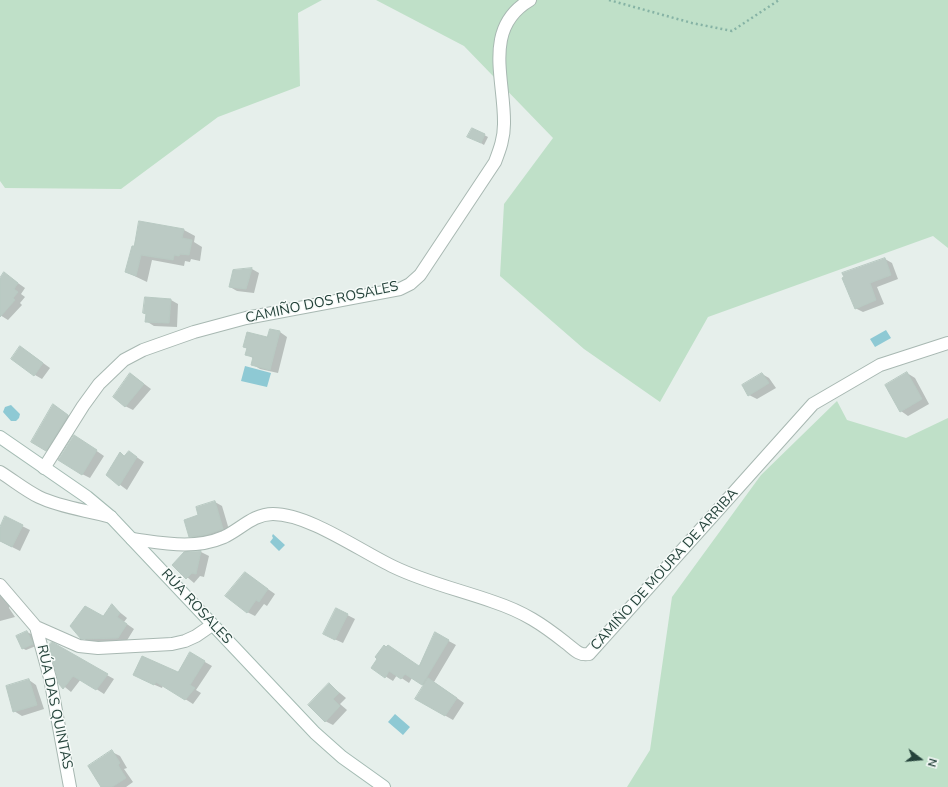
<!DOCTYPE html>
<meta charset="utf-8">
<style>
body{margin:0}
#map{position:relative;width:948px;height:787px;overflow:hidden;background:#e6efeb;font-family:"Nunito Sans",sans-serif}
canvas{display:block}
.north{position:absolute;left:900px;top:739px;width:40px;height:40px;-webkit-text-stroke:3px #f7fbf9;paint-order:stroke;rotate:106deg;font-size:11px;font-weight:700;line-height:16px;text-align:center;color:#24423a}
.north::after{content:'';display:block;margin:auto;width:14px;height:18px;background:#24423a;clip-path:polygon(50% 0,100% 100%,50% 72%,0 100%)}
</style>
<div id="map">
<canvas width="948" height="787"></canvas>
<div class="north">N</div>
</div>
<script>
const context = document.querySelector('canvas').getContext('2d');
context.lineJoin = 'round';
function paint(path, color) {
  context.fillStyle = color;
  context.fill(path, 'evenodd');
}
function strokePath(path, color, width, dash) {
  context.strokeStyle = color;
  context.lineWidth = width;
  context.lineCap = dash ? 'butt' : 'round';
  context.setLineDash(dash || []);
  context.stroke(path);
}
function label(font, color, halo, rows, align = 'center') {
  context.font = font + ' "Nunito Sans",sans-serif';
  context.lineWidth = 3;
  context.setLineDash([]);
  context.textBaseline = 'middle';
  context.strokeStyle = halo;
  context.fillStyle = color;
  for (const [text, x, y, turn = 0] of rows) {
    context.save();
    context.translate(x, y);
    context.rotate((+turn || 0) * Math.PI / 180);
    context.textAlign = isNaN(turn) ? turn : align;
    if (halo) context.strokeText(text, 0, 0);
    context.fillText(text, 0, 0);
    context.restore();
  }
}
const green = new Path2D(`
 M0 0H322L298 13 300 86 218 117 121 189 5 188 0 181Z
 M376 0H948V248L933 236 708 317 660 402 584 349 500 276 504 204 553 138 464 46Z
 M837 401 847 420 906 438 948 418V787H627L650 750 672 597 761 475Z`);
const water = new Path2D(`
 M886 330 891 338 875 347 870 339Z
 M245 366 271 373 267 387 241 381Z
 M11 405 20 414 19 418 16 421H11L3 412 5 407Z
 M273 534 285 545 279 551 270 542 273 538 272 536Z
 M395 714 410 727 403 735 388 722Z`);
const shadow = new Path2D(`
 M473 129 488 137 484 145 469 136Z
 M140 222 184 230 195 236 194 242 202 247 200 261 191 259 190 262 185 261 184 266 152 260 147 282 126 272 135 247Z
 M885 259 892 263 898 279 877 287 884 304 863 312 855 308 843 278Z
 M252 269 259 273 254 293 237 291 230 287Z
 M5 274 25 288 21 294 25 297 20 303 22 305 8 320 0 315V279Z
 M171 300 178 304 177 327 154 326 146 321Z
 M280 332 287 337 278 373 260 369 252 364 254 359 247 354 248 349 244 347Z
 M28 352 50 368 42 379 35 375Z
 M907 373 915 378 929 404 908 416 901 411Z
 M131 374 151 389 133 410 125 406Z
 M762 374 769 378 776 388 757 399 749 395Z
 M54 405 75 420 54 455 32 442Z
 M82 441 104 456 90 478 82 474Z
 M129 452 144 462 127 490 107 475 120 454 125 456Z
 M215 502 222 506 230 533 197 541 190 536 200 516Z
 M6 518 30 530 20 551 0 541V529Z
 M201 552 209 556 204 577 200 576 194 583 173 565 185 553Z
 M245 573 275 594 267 606 264 604 255 616 247 612Z
 M0 595 10 605 9 608 15 617 0 621Z
 M112 606 127 618 124 622 134 629 126 642H90L82 638 104 618Z
 M336 609 355 619 343 643 332 638Z
 M27 632 31 634 36 646 26 650 22 648 17 636Z
 M436 634 456 645 434 682 464 703 453 720 416 699 424 686 412 678 409 683 397 675 393 681 372 668 419 667Z
 M191 654 212 666 196 690 201 693 193 704 163 685 162 688 141 679 178 674Z
 M82 661 114 679 104 694 81 679 71 692 60 683Z
 M29 680 36 685 44 709 22 716 14 711Z
 M329 684 346 698 340 704 347 710 333 725 325 721Z
 M112 752 120 756 127 768 124 769 133 782 126 787H102Z`);
const building = new Path2D(`
 M472 128 485 134 481 143 467 137Z
 M139 221 184 229 182 238 192 240 189 255 180 254 179 256 174 255 173 260 141 255 136 276 125 272 132 246H134Z
 M885 258 891 275 870 283 876 300 855 309 842 278 844 277 842 273Z
 M252 268 246 289 229 287 233 270Z
 M4 272 18 283 14 289 18 292 13 298 15 300 0 317V278Z
 M145 297 171 299 169 323 145 322 146 314 143 313Z
 M270 329 280 331 270 370 251 365 253 357 245 355 247 348 243 347 247 332 267 337Z
 M20 346 43 363 34 376 11 359Z
 M907 372 922 399 900 412 885 385Z
 M130 373 144 384 125 407 113 397Z
 M762 373 769 383 748 396 742 385Z
 M53 404 68 415 46 451 31 442Z
 M74 435 97 450 82 475 58 460Z
 M129 451 137 457 119 486 106 475 120 452 124 456Z
 M215 501 223 529 205 535 189 537 184 520 198 515 196 507Z
 M5 516 23 525 12 547 0 541V527Z
 M201 551 196 574 192 573 186 579 172 565 184 552Z
 M245 572 268 589 259 602 256 600 247 613 225 596Z
 M112 604 120 613 117 617 127 624 118 638 81 639 70 626 85 606 103 616Z
 M336 608 348 614 335 640 323 634Z
 M27 631 33 644 22 649 16 636Z
 M435 632 449 640 422 685 405 674 401 679 389 671 385 678 371 668 377 659 375 657 384 645 386 647 388 645 419 666Z
 M52 642 108 674 96 690 73 676 63 689 59 684 49 645Z
 M190 652 205 661 190 685 195 688 185 700 156 682 154 685 133 675 142 656 178 672Z
 M428 678 457 698 445 716 415 699Z
 M29 679 37 705 13 712 6 686Z
 M329 683 339 693 333 699 340 706 325 722 308 705Z
 M112 750 120 763 118 765 126 778 112 787H101L88 766Z`);
const path = new Path2D(`
 M609 0 692 23 732 31 779 0`);
const street = new Path2D(`
 M44 468 83 406 99 384 124 360 143 350 194 332 246 318 400 289 410 284 420 275 495 162C500 149 504 138 504 124 505 80 482 28 530 0
 M0 472C13 480 25 490 39 497 62 508 87 510 111 517
 M132 539C163 543 194 550 224 537 241 529 253 514 273 514 309 514 360 551 394 567 425 582 460 590 494 602 524 612 542 624 566 643 574 649 579 656 589 654L813 404 880 365 948 343
 M0 585 36 627 79 646 98 648 172 644 185 641 196 636 212 625
 M36 627 50 678 70 787`);
const secondary = new Path2D(`
 M0 437 87 497 111 517 315 733 342 757 384 787`);
const streetNames = [
 ["CAMIÑO DOS ROSALES",322,303,-12],
 ["CAMIÑO DE MOURA DE ARRIBA",665,570,-48],
 ["RÚA ROSALES",196,607,47],
 ["RÚA DAS QUINTAS",54,707,78]
];
paint(green, '#bfe0c8');
paint(water, '#8ec9d4');
paint(shadow, '#0003');
paint(building, '#bbcac4');
strokePath(building, '#b8c9c2', 1);
strokePath(street, '#a8b8b2', 14);
strokePath(secondary, '#a4bbb3', 14);
strokePath(path, '#86b3a5', 2.5, [2, 3]);
strokePath(street, '#fff', 12);
strokePath(secondary, '#fff', 12);
label('14px', '#24423a', '#f7fbf9', streetNames);
</script>
